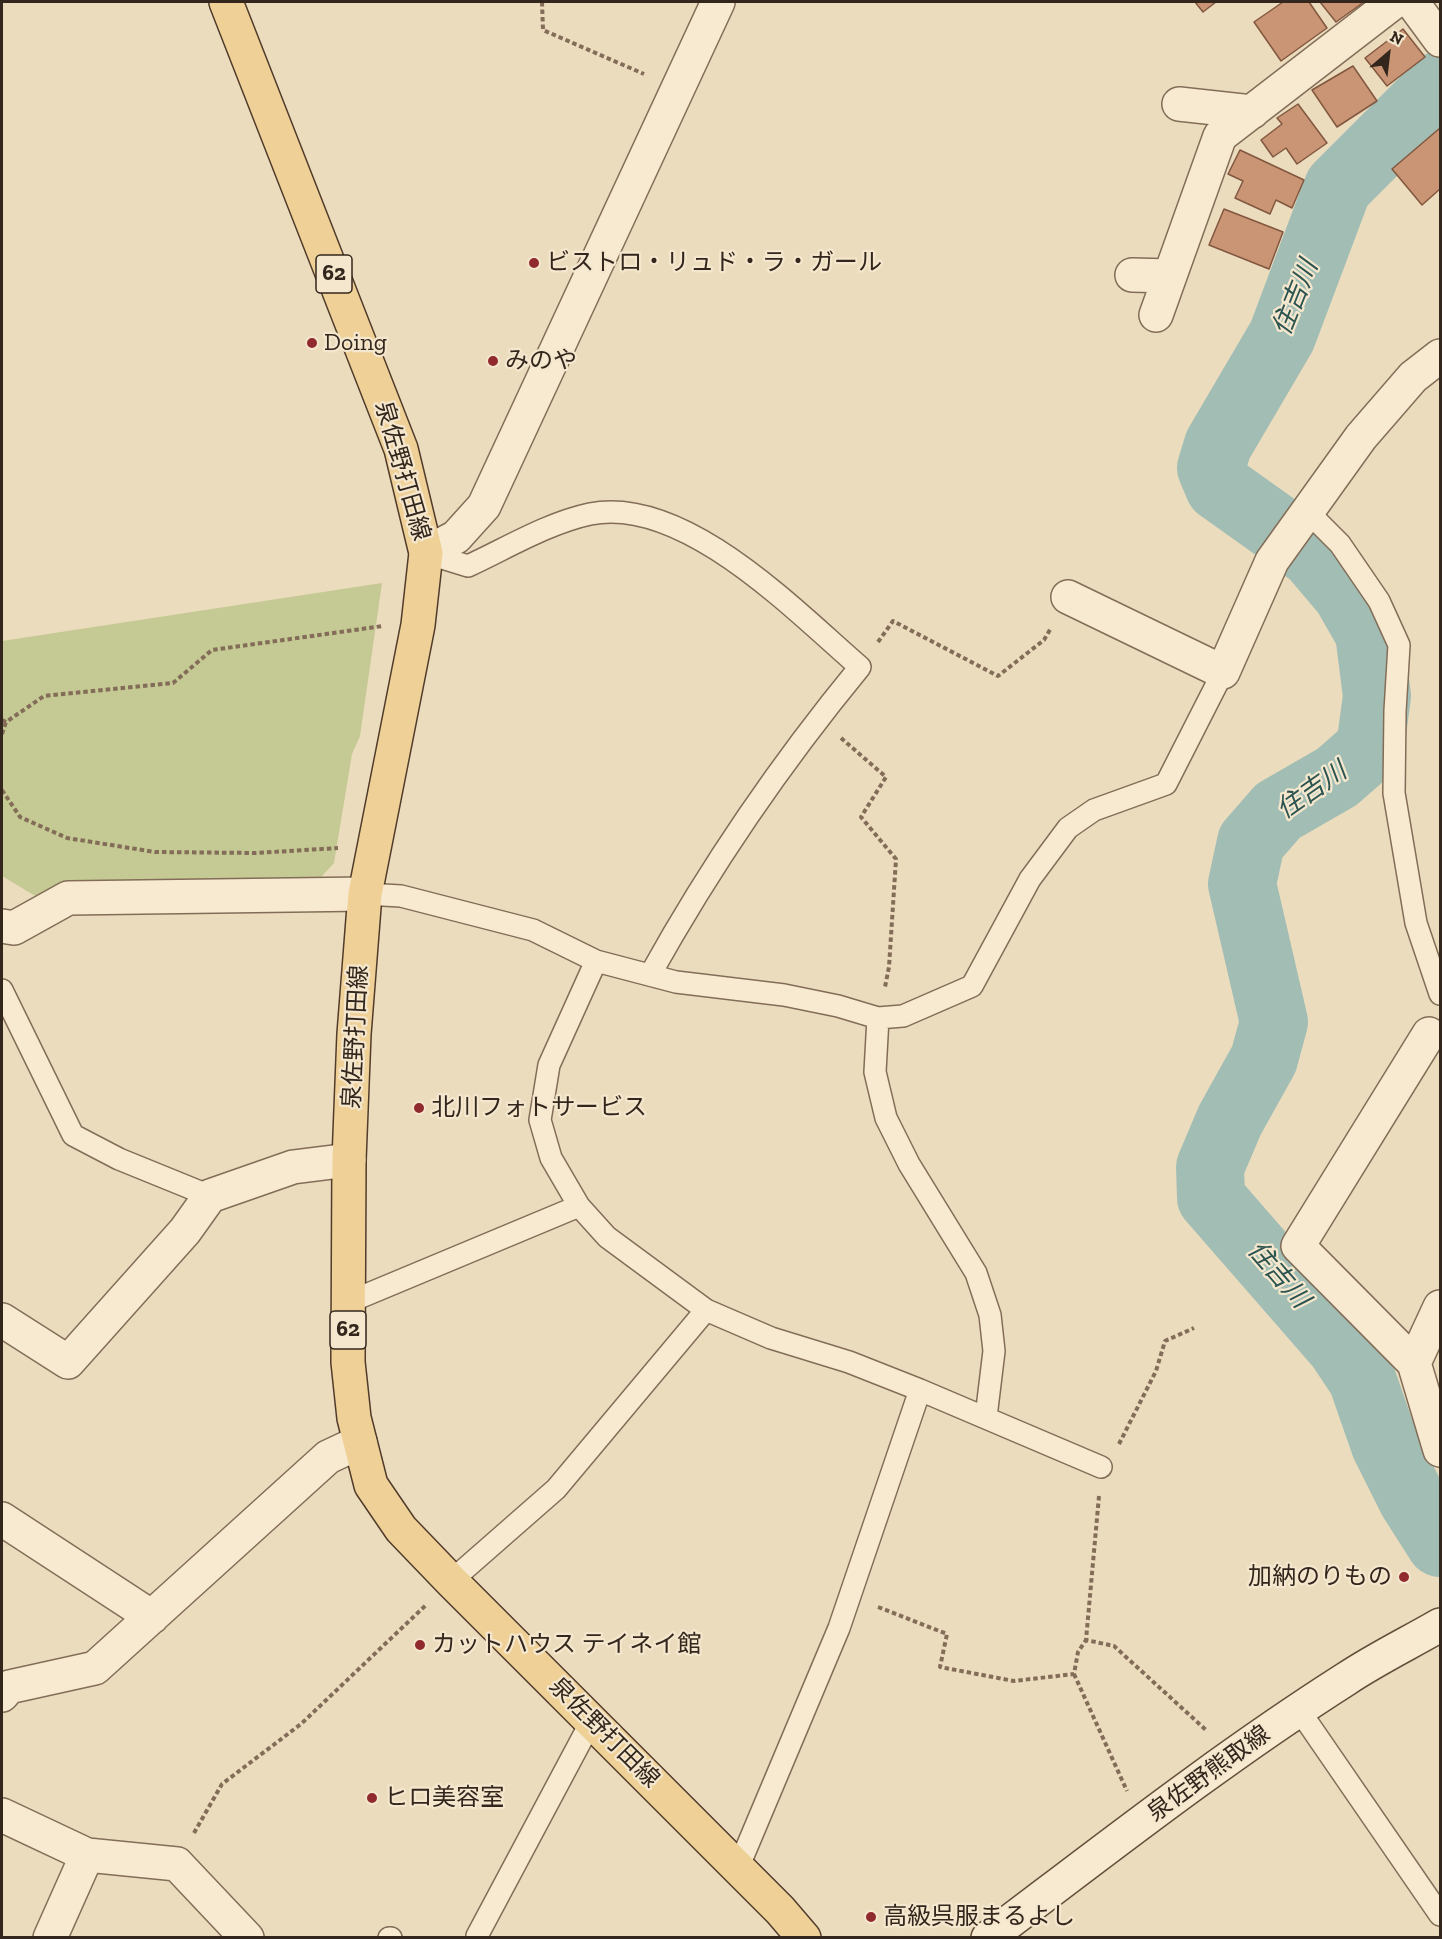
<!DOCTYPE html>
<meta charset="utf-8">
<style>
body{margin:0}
#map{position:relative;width:1442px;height:1939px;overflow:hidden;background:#ecdcbe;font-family:"Zilla Slab",serif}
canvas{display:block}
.frame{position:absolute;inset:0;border:3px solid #33261c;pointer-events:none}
.north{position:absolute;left:1358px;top:24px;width:60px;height:60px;-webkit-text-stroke:4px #f4e7ce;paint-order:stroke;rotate:28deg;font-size:16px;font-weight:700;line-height:24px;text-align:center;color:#33261c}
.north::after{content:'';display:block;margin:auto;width:21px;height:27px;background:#33261c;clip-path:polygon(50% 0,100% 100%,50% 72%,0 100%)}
</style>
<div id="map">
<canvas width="1442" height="1939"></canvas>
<div class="frame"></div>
<div class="north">N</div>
</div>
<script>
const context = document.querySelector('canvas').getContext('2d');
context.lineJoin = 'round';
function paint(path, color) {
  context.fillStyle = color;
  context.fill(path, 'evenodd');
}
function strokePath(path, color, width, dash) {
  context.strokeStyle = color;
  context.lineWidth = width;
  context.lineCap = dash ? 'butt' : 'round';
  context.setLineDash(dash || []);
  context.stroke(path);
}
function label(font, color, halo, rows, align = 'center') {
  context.font = font + ' "Zilla Slab","Noto Sans JP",serif';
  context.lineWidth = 4.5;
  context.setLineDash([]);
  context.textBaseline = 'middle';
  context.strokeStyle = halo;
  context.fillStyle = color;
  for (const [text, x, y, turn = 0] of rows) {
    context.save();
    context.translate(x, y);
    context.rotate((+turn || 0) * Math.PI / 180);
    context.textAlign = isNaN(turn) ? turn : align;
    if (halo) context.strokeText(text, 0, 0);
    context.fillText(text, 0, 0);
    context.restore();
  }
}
const green = new Path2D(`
 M382 583 360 736 352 754 334 863 312 887 42 900 2 876V641Z`);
const river = new Path2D(`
 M1440 85 1338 187 1282 336 1218 445 1211 468 1219 487 1313 554 1346 593 1369 633 1377 696 1370 748 1337 777 1278 811 1251 842 1242 884 1274 1022 1264 1059 1230 1120 1210 1167 1211 1198 1340 1346 1362 1379 1385 1445 1412 1499 1440 1543`);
const building = new Path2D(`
 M1195 2H1216L1203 12Z
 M1283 2H1309L1327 28 1281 61 1254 22Z
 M1320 2H1364L1336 22Z
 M1403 29 1425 57 1387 86 1365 58Z
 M1353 66 1377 101 1337 127 1312 90Z
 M1298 104 1327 143 1297 164 1286 148 1273 157 1261 140 1282 124 1277 118Z
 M1440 128V189L1422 205 1392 169Z
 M1240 150 1304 180 1292 208 1276 200 1270 214 1235 198 1243 181 1228 174Z
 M1224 209 1283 232 1269 269 1209 245Z`);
const path = new Path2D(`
 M542 2 543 30 644 74
 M878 642 893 621 998 676 1044 640 1051 628
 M2 720 6 722 44 696 173 683 212 650 383 626
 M2 734 6 722
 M841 738 886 777 861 817 896 859 889 967 885 987
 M2 790 20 817 67 838 155 852 256 853 338 848
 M1119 1444 1156 1371 1165 1341 1194 1328
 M1099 1496 1086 1640 1114 1646 1206 1730
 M878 1607 947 1634 940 1667 1014 1681 1074 1674 1078 1652 1086 1640
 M1074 1674 1127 1791
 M194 1833 222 1784 301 1724 426 1605`);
const service = new Path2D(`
 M1307 511 1340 544 1379 601 1399 645 1395 711 1394 793 1416 923 1440 994
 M426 553 468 566C507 548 548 523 590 514 684 495 795 611 860 667 781 763 710 867 650 975
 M365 894 401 896 533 930 596 961 549 1065 540 1120 551 1158 579 1206
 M596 961 676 982 784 995 838 1006 878 1018
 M2 990 73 1135 119 1159 210 1196
 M349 1302 579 1206 607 1237 706 1310 771 1338 849 1362 920 1390 1101 1467
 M986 1417 994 1351 990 1315 976 1273 909 1164 886 1118 875 1072 878 1018 903 1016 972 986 1030 879 1068 828 1094 810 1166 784 1223 672
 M451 1581 556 1489 706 1310
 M1299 1710 1440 1915
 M738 1868 839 1628 920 1390
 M477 1936 592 1720
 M389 1938H391`);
const minor = new Path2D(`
 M1412 2 1440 40
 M1179 104 1252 112
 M1132 275 1170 276
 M1156 315 1220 136 1394 2
 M426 553 456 537 484 506 718 2
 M1068 597 1223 672 1272 561 1361 437 1413 377 1440 356
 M2 926 14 928 68 898 365 894
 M1440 1307 1414 1363 1440 1450
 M2 1320 68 1362 185 1231 210 1196 293 1167 349 1160
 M1414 1363 1298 1246 1429 1034
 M2 1519 152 1617
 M2 1695 9 1687 95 1668 328 1457 360 1442
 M2 1815 87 1855 177 1864 247 1938
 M50 1938 87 1855`);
const secondary = new Path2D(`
 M988 1938C1106 1849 1222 1758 1346 1679 1376 1659 1409 1643 1440 1625`);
const primary = new Path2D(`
 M226 2 401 449 426 553 418 625 365 894 354 1034 349 1160 348 1362 354 1418 371 1485 401 1529 451 1581 780 1910 804 1938`);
const markers = [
 [534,263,6,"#902a2f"],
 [312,343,6,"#902a2f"],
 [493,361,6,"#902a2f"],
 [419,1108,6,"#902a2f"],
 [1404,1577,6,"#902a2f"],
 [420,1645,6,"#902a2f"],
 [372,1798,6,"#902a2f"],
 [871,1917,6,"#902a2f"]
];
const shields = [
 [334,274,36],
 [348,1330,36]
];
const shieldNames = [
 ["62",334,274],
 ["62",348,1330]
];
const poiNames = [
 ["ビストロ・リュド・ラ・ガール",546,263],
 ["Doing",324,343],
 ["みのや",505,361],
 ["北川フォトサービス",431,1108],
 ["加納のりもの",1392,1577,"right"],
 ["カットハウス テイネイ館",432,1645],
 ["ヒロ美容室",384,1798],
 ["高級呉服まるよし",883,1917]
];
const streetNames = [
 ["泉佐野打田線",402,471,74],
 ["泉佐野打田線",356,1037,-87],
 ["泉佐野打田線",604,1733,45],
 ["泉佐野熊取線",1209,1774,-36]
];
const waterNames = [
 ["住吉川",1296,298,-68],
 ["住吉川",1312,791,-35],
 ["住吉川",1278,1275,49]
];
paint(green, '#c5c993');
strokePath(river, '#a2beb4', 68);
paint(building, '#c99575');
strokePath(building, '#82573f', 1.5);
strokePath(service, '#836d58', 24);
strokePath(minor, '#836d58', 36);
strokePath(secondary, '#654f3b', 36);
strokePath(primary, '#513c2c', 36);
strokePath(path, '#836d58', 4, [4.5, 3]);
strokePath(service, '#f7ead1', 21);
strokePath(minor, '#f7ead1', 33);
strokePath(secondary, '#f7ead1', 33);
strokePath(primary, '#efd096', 33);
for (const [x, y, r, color] of markers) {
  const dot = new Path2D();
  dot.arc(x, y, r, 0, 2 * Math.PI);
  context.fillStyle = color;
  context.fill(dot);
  strokePath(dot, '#f4e7ce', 2);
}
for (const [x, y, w] of shields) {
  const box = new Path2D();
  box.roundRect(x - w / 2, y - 19, w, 38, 4.5);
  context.fillStyle = '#f4e7ce';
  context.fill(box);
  strokePath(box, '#33261c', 1.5);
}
label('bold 22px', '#33261c', null, shieldNames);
label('24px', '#33261c', '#f4e7ce', poiNames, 'left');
label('24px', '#33261c', '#f4e7ce', streetNames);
label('italic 26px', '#2b534f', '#f4e7ce', waterNames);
</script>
